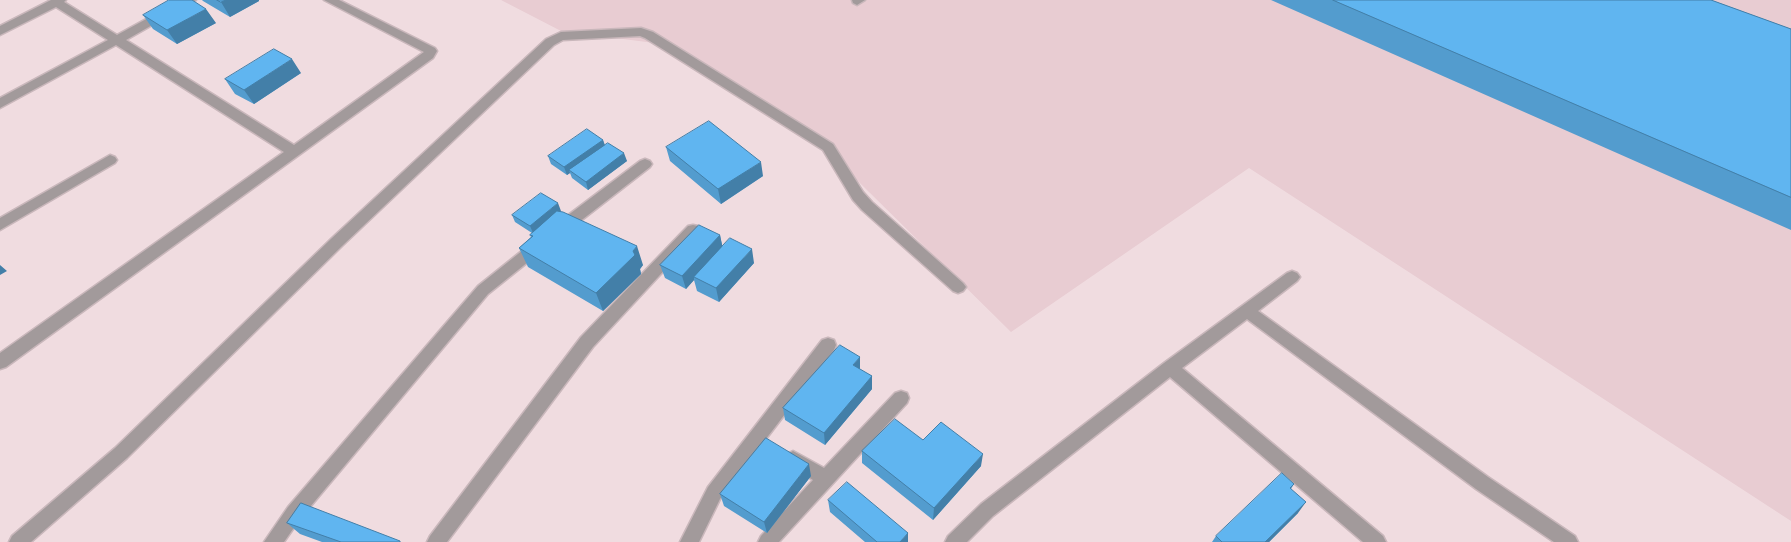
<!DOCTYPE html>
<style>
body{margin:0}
canvas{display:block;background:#f0dce0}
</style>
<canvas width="1791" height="542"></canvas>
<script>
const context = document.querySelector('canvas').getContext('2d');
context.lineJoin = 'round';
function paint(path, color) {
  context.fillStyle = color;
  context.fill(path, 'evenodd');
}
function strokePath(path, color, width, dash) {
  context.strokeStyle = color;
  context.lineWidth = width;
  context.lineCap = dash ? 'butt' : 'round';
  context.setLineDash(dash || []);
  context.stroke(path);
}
const built = new Path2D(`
 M501 0H1791V521L1249 168 1011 332 798 122 662 44 561 31Z`);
const minor = new Path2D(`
 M51 0H66L64 2 117 35 181 0H196L126 40 294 145 424 52 324 0H339L435 48 437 51 433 58 6 367 0 369V353L284 152 116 45 0 108V98L108 40 56 7 0 35V26Z
 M852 0H865L857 5 853 3Z
 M641 28 653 32 833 144 863 192 872 202 963 283 966 287 963 291 958 293 953 291 862 210 853 200 823 150 645 38 640 36 563 40 554 45 342 246 127 458 31 542H9L12 536 115 448 332 238 546 39 561 32Z
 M110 155 115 157 117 160 115 163 0 230V218Z
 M645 159 650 161 652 164 650 167 565 233 560 234 555 233 553 229 555 225 640 161Z
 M693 225 698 226 700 230 698 234 593 347 447 542H427L430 536 581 337 688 226Z
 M538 240 543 242 545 246 543 250 488 294 300 519 284 542H264L288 507 478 286 533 242Z
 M1292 271 1297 273 1300 277 1297 281 1258 311 1488 477 1575 536 1578 542H1554L1476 489 1247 319 1182 368 1383 536 1386 542H1363L1170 377 993 516 967 542H945L948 536 981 504 1164 363 1287 273Z
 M828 338 834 340 836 345 834 350 720 499 699 542H680L708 487 822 340Z
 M901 391 907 393 909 398 907 403 779 542H758L761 536 813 480 787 464 784 459 787 454 793 451 824 468 895 393Z`);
const wall = new Path2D(`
 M202 0H259V1L230 17 203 1Z
 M1271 0H1711L1791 29V230Z
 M143 15 216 23 177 44 153 29Z
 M301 73 254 104 235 94 225 79Z
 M603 140 605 145 627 161 588 190 572 178 570 173 567 175 551 164 548 156Z
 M666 147 763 176 721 204 670 161Z
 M561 211 560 212 643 265 640 269 641 274 603 311 528 267 519 248 531 237 530 235 532 233 515 222 512 215Z
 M720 235 722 246 754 263 719 302 697 291 694 280 686 289 665 278 660 265Z
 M860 370 872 376V389L825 445 785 420 783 408Z
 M923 440 981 466 933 520 862 463V451Z
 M811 476 767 533 724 506 720 494Z
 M1294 484 1291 489 1298 513 1269 542H1212L1216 536Z
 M828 500 908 542H865L830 512Z
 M287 523 401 542H322L300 534Z`);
const shadedWall = new Path2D(`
 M226 0H259V1L230 17 221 2Z
 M206 9 216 23 177 44 167 30Z
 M292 59 301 73 254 104 244 90Z
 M603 140 605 147 569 170 570 173 567 175 564 167Z
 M624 153 627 161 588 190 586 182Z
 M761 162 763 176 721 204 718 189Z
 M558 203 561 211 533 233 530 226Z
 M720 235 723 249 694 277V280L686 289 682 276Z
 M637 246 643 265 640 269 641 274 603 311 596 293Z
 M752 249 754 263 719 302 716 288Z
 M0 265 7 271 0 275Z
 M860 357V370L853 365Z
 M872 376V389L825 445 824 433Z
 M983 454 981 466 933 520 934 508Z
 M809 464 811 476 767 533 764 522Z
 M1306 502 1298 513 1269 542H1265Z
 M908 533V542H900Z`);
const building = new Path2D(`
 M169 0H192L206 9 167 30 143 15Z
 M217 0H226L221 2Z
 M1333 0H1711L1791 29V197Z
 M274 49 292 59 244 90 225 79Z
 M709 121 761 162 718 189 666 147Z
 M587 129 603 140 564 167 548 156Z
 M608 143 624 153 586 182 569 170Z
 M541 193 558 203 530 226 512 215Z
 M557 211 563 212 637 246 633 251 635 255 596 293 519 248 533 236 530 235Z
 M699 225 720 235 682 276 660 265Z
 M730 238 752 249 716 288 694 277Z
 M840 345 860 357 853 365 872 376 824 433 783 408Z
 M895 419 923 440 941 422 983 454 934 508 862 451Z
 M766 438 809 464 764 522 720 494Z
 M1282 473 1294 484 1290 488 1306 502 1265 542H1222L1216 536Z
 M847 482 908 533 900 542H877L828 500Z
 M301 503 400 541V542H341L287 523Z`);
paint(built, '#e8ccd2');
strokePath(minor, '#c9b7bb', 3);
paint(minor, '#a29a9b');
paint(wall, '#539cce');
paint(shadedWall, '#437fa8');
paint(building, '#60b5f0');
strokePath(building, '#437fa8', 1);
</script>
